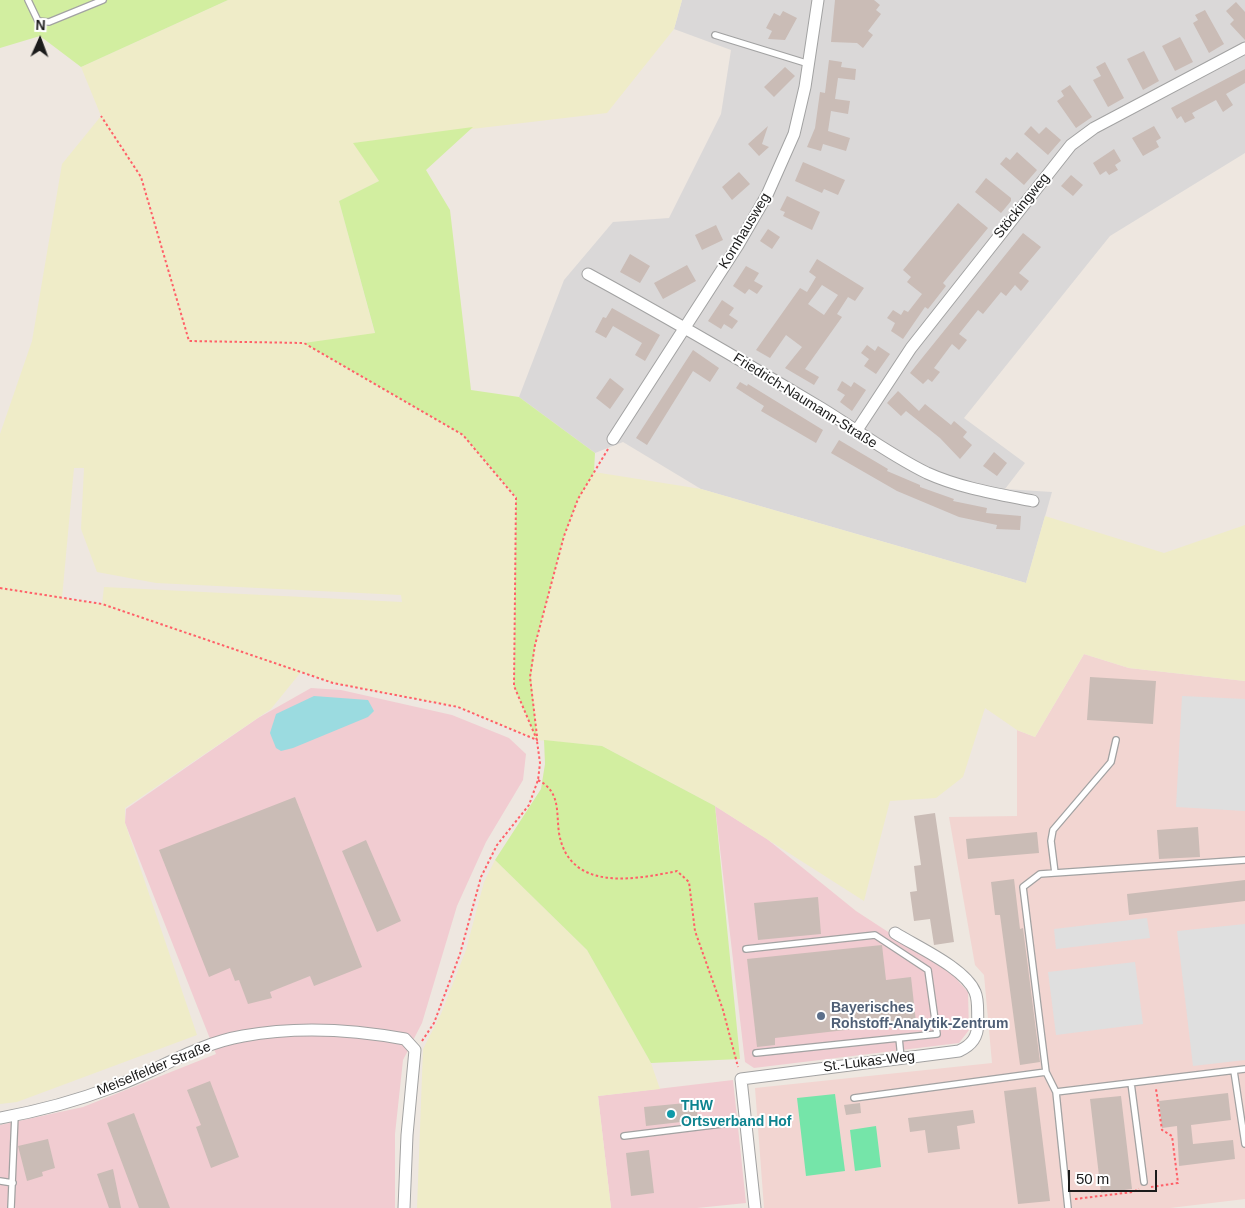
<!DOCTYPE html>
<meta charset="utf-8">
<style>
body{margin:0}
#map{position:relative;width:1245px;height:1208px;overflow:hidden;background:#eee7e0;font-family:Arial,sans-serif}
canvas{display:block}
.north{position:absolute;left:15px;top:15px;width:50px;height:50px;-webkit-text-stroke:4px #fff;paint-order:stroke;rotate:2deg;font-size:14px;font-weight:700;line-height:20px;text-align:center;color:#1b1b1b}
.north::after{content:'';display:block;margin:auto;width:18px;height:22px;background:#1b1b1b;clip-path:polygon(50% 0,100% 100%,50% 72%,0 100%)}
.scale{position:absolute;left:1068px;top:1170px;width:89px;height:22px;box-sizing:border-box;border:2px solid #1b1b1b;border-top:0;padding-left:6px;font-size:15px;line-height:18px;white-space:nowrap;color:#1b1b1b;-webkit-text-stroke:4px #fff;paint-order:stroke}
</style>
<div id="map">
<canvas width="1245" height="1208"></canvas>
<div class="north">N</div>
<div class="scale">50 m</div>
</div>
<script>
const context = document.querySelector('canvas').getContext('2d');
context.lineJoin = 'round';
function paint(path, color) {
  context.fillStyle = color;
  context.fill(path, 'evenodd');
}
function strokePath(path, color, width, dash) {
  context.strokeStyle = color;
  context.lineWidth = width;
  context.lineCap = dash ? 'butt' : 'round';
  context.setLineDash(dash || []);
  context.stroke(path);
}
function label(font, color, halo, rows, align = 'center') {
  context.font = font + ' Arial,sans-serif';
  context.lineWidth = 4;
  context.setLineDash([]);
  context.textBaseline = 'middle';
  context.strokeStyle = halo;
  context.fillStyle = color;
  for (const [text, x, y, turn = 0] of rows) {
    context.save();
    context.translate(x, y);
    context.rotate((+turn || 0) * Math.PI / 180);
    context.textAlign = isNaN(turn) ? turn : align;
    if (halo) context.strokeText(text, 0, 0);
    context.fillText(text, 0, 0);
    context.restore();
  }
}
const residential = new Path2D(`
 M682 0H1245V153L1110 236 964 418 1025 463 1005 489 1052 492 1026 583 701 489 623 442 595 453 519 397 564 280 613 222 669 218 721 114 731 50 674 29Z`);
const commercial = new Path2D(`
 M311 688 341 690 452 715 509 738 526 754 523 780 486 842 457 906 422 1023 403 1060 395 1134V1208H0V1125L83 1107 216 1054 125 823 126 809 258 718Z
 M715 806 767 839 856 911 951 973 968 992 969 1030 959 1043 754 1068 745 1062Z
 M733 1080 746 1203 697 1208H611L598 1096Z`);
const military = new Path2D(`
 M1084 654 1129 668 1245 681V1199L1170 1208H764L755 1088 992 1063 984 975 975 965 949 817 1017 816V730L1035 737Z`);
const farmland = new Path2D(`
 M228 0H682L674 29 607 113 354 143 379 181 339 201 375 334 305 343 463 435 516 498 514 686 536 738 530 677 535 645 564 536 578 499 594 472 701 489 1026 583 1045 516 1164 553 1245 525V681L1129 668 1084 654 1035 737 1017 730 985 708 963 777 936 798 890 801 864 901 715 806 602 746 537 740 458 707 333 683 301 672 271 709 125 808V823L197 1035 17 1102 0 1104V434L32 341 62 164 101 116 81 67ZM74 468H84L81 529 97 572 156 583 401 595 402 602 104 587 102 604 62 598Z
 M495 860 587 950 651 1063 660 1089 598 1096 611 1208H417L423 1049 441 1014 466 950 484 882Z`);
const grass = new Path2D(`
 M0 0H228L81 67 40 36 0 48Z
 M473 127 426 170 450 210 471 390 519 397 595 453 594 472 578 499 564 536 535 645 531 677 537 740 514 686 516 497 463 435 304 343 375 333 339 201 379 181 353 143Z
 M544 740 602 746 715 806 740 1059 651 1063 587 950 495 860 541 789 545 764Z`);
const pitch = new Path2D(`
 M835 1094 845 1171 806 1176 797 1098Z
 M876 1126 881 1167 855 1171 850 1130Z`);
const parking = new Path2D(`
 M1182 696 1245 699V811L1176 807Z
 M1147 918 1150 938 1056 949 1054 929Z
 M1245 924V1060L1193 1066 1177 931Z
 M1135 962 1143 1024 1056 1035 1048 972Z`);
const water = new Path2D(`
 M314 696 368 700 374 711 368 717 293 748 281 751 276 748 270 733 276 714Z`);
const building = new Path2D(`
 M835 0H874L880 5 876 10 881 14 868 31 873 35 863 48 857 43 831 42Z
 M1236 2 1245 12V40L1230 24 1234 20 1226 11Z
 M1205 10 1224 44 1209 53 1193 23 1198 20 1195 15Z
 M783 11 797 18 785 40 768 39 772 31 766 28 774 13 780 16Z
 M1180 37 1193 62 1175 71 1162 46Z
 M1144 51 1159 81 1143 90 1127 59Z
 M829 60 842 62 841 67 856 69 855 80 838 78 835 99 850 101 848 114 831 111 828 131 850 138 846 151 823 144 821 151 807 147 815 128 820 92 825 93Z
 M1105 62 1124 98 1108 107 1093 80 1101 76 1096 67Z
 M785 67 795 76 774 97 764 87Z
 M1245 69V83L1226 94 1233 105 1223 112 1216 100 1192 113 1195 118 1185 123 1181 116 1177 119 1171 108Z
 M1070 85 1092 117 1076 128 1057 101 1064 96 1061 91Z
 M768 126 762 144 769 147 759 156 748 144Z
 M1031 126 1039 134 1046 127 1061 140 1048 155 1024 134Z
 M1154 126 1161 138 1156 141 1159 147 1143 156 1132 138Z
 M1114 149 1121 161 1115 165 1118 170 1109 175 1106 171 1100 175 1093 163Z
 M1017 152 1037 170 1024 185 1000 164 1006 157 1010 160Z
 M803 162 845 180 838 195 824 189 822 193 795 181Z
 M739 172 750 184 732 200 722 187Z
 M1071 175 1083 185 1073 196 1061 186Z
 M986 178 1011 198V201L1001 213 975 192Z
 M787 196 820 212 812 230 783 216 785 212 780 210Z
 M958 203 988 228 943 283 946 286 928 309 925 307 903 339 891 331 895 323 887 318 893 310 901 315 904 310 908 312 922 294 907 282 911 277 903 270Z
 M716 225 723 240 702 250 695 235Z
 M768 229 780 237 772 249 760 241Z
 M1023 233 1041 247 1019 273 1029 281 1021 291 1015 285 1006 296 1001 292 983 314 978 310 959 334 967 340 959 350 952 344 934 368 940 372 932 382 928 379 923 384 910 373Z
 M630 254 650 266 640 283 620 272Z
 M817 259 864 288 855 301 848 297 837 314 842 317 805 369 819 377 814 385 785 368 802 347 786 335 770 358 756 350 800 288 807 292 816 277 809 272ZM822 285 838 295 824 315 808 304Z
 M687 265 696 281 663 299 654 283Z
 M746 266 759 273 754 281 763 286 757 294 749 289 745 294 733 286Z
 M722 300 734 308 729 315 738 321 732 329 724 324 721 329 708 321Z
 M612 308 660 335 645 361 635 355 642 343 613 326 606 338 595 332 603 317 606 318Z
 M867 345 875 351 878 346 890 354 876 374 864 366 869 359 861 353Z
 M693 350 719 368 710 382 693 371 647 445 636 438Z
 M610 378 624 389 610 409 596 398Z
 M842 381 851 387 854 382 866 390 852 411 840 402 845 395 837 390Z
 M740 382 747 386 748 384 823 430 816 443 761 411 764 406 736 388Z
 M898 391 919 411 925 404 951 425 954 421 967 432 963 437 972 445 960 459 940 438 906 411 901 416 887 403Z
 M839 440 888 469 887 471 920 485V487L954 499 953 501 987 508 986 513 1021 516 1020 530 996 529 997 525 959 517 897 491 831 453Z
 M994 452 1007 463 997 476 983 466Z
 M1090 677 1156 681 1153 724 1087 720Z
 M295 797 362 967 314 986 310 976 270 992 272 998 248 1004 239 980 235 981 230 968 209 977 159 850Z
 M935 813 954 942 934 945 930 919 914 921 910 892 917 891 914 866 921 865 914 816Z
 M1198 827 1200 857 1159 859 1157 830Z
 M1037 832 1039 853 968 859 966 839Z
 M366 840 401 921 377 932 342 851Z
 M1014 879 1020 929 1023 928 1040 1062 1020 1065 1000 915H995L991 882Z
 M1245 880V901L1129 915 1127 894Z
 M818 897 821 934 758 940 754 903Z
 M882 945 886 980 911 977 916 1022 775 1038V1045L757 1047 747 959Z
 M210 1081 239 1157 211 1168 196 1127 201 1125 187 1090Z
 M1036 1087 1050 1201 1018 1204 1004 1091Z
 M1228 1093 1231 1120 1191 1125 1193 1144 1233 1140 1235 1159 1179 1166 1177 1126 1162 1128 1159 1101Z
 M1121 1096 1132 1189 1101 1193 1090 1099Z
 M696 1102 698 1120 646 1126 644 1107Z
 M860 1103 861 1113 846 1115 844 1105Z
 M973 1110 975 1123 957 1126 960 1149 928 1153 925 1130 910 1132 908 1118Z
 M134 1113 170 1208H139L107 1123Z
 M48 1139 55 1168 42 1172 43 1176 27 1181 18 1146Z
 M649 1150 654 1193 631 1196 626 1153Z
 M113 1169 121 1208H109L97 1174Z`);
const path = new Path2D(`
 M0 588 102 604 333 683 458 707 537 740 514 686 516 498 463 435 304 343 189 341 141 177 101 116
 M537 736 530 677 535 645 564 536 578 499 608 449
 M538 780C561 792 556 812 559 833 569 892 634 880 677 871L689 882 695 931 723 1010 738 1067
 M422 1041 434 1023 460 954 481 877 497 845 529 805 538 780 540 763 537 741
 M1151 1187 1178 1183 1172 1136 1162 1130 1156 1089
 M1075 1199 1133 1192 1139 1189`);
const lane = new Path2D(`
 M28 0 38 21 49 22 103 0
 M715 35 809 64
 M1055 873 1051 841 1053 830 1111 762 1116 740
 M746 949 875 935 928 970 937 1034 756 1053
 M899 1038 901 1058
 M1234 1071 1245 1144
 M1131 1083 1144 1182
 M1056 1092 1046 1072 1023 887 1040 874 1245 860
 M854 1098 1046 1072
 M624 1136 746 1121
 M0 1181 13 1183
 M11 1208 15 1115
 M1068 1208 1056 1092 1245 1069`);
const street = new Path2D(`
 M588 274C667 317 744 362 821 408 857 430 890 455 927 473 960 488 998 494 1033 501
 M857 430 911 348 1071 145 1094 128 1245 48
 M613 439 738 245 767 195 794 134 805 87 818 0
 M0 1118C39 1111 76 1101 113 1087 157 1071 196 1044 243 1036 297 1026 351 1029 405 1039L415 1050 407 1135 404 1208
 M755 1208 741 1079 959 1051C972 1045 978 1037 978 1022 977 1013 979 1001 975 992 965 968 917 947 895 933`);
const markers = [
 [821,1016,5,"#5c6f8a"],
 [671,1114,5,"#0f9aa8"]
];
const streetNames = [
 ["Stöckingweg",1022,206,-51],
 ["Kornhausweg",745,231,-59],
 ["Friedrich-Naumann-Straße",805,401,32],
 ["St.-Lukas-Weg",869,1062,-7],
 ["Meiselfelder Straße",154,1069,-22]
];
const serviceNames = [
 ["Bayerisches",831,1008],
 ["Rohstoff-Analytik-Zentrum",831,1024]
];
const cultureNames = [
 ["THW",681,1106],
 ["Ortsverband Hof",681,1122]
];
paint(residential, '#dad8d8');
paint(commercial, '#f1ccd1');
paint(military, '#f2d5d1');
paint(farmland, '#efecc8');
paint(grass, '#d2eea0');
paint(pitch, '#75e5a9');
paint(parking, '#dfdfdf');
paint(water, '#9bdbe0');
paint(building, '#cabcb6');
strokePath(lane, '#a2a2a2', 8);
strokePath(street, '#a2a2a2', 13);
strokePath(path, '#ff6068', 2, [2.5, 2.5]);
strokePath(lane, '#fff', 5.5);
strokePath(street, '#fff', 11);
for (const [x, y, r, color] of markers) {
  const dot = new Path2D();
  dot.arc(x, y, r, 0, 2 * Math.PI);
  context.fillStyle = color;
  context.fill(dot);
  strokePath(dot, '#fff', 2);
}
label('14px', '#1b1b1b', '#fff', streetNames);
label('bold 14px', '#4e5e75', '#fff', serviceNames, 'left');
label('bold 14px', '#0d838f', '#fff', cultureNames, 'left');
</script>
